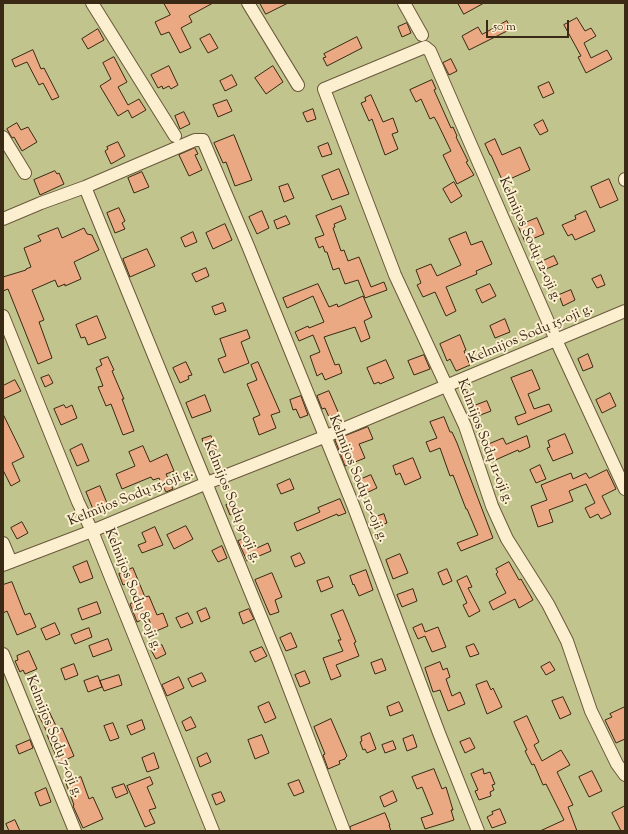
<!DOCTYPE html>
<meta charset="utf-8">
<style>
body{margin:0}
#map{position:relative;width:628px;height:834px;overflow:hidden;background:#fae6b6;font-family:"Sorts Mill Goudy",serif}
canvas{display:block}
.frame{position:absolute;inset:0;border:4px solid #3a2914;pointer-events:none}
.scale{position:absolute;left:486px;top:20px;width:83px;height:18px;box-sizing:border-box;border:2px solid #3a2914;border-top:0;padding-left:5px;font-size:12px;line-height:14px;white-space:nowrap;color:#3a2914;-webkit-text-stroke:3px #fcefd0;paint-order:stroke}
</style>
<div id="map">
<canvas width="628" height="834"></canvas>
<div class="frame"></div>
<div class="scale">50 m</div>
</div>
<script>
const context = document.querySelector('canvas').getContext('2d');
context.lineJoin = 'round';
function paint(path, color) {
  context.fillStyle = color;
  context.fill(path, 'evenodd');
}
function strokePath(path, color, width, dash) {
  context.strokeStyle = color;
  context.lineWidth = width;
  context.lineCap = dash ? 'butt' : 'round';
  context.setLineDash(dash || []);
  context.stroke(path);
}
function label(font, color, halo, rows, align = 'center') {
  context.font = font + ' "Sorts Mill Goudy",serif';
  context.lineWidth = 4;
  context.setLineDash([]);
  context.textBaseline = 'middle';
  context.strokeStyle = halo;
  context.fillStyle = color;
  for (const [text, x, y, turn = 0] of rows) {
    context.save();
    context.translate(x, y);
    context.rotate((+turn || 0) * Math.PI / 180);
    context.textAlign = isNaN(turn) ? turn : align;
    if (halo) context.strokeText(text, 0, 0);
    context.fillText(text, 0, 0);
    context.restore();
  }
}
const green = new Path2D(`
 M3 3H625V831H3Z`);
const building = new Path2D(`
 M164 3H213L189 16 192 22 181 28 191 48 180 53 169 32 161 35 155 22 170 15Z
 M260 3H288L266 14Z
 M458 3H484L464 14Z
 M577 18 585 31 591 28 596 36 584 43 591 58 607 50 612 59 586 73 578 57 581 56 564 25Z
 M507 21 511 29 469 50 462 36 478 27 482 34Z
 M407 23 411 33 402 37 398 27Z
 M98 29 104 40 88 49 82 39Z
 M210 34 218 48 208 53 200 39Z
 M357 37 362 48 327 66 323 58 326 57 324 54Z
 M33 50 41 69 44 68 59 97 52 100 43 83 39 85 27 62 15 67 12 60Z
 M114 57 127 82 118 87 128 105 139 99 146 110 132 118 128 110 118 116 100 86 111 79 103 63Z
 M451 59 457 71 449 75 443 63Z
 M169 66 178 85 171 89 169 86 163 89 162 86 158 88 151 75Z
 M273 66 283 82 266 94 255 78Z
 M232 75 237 85 225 91 220 81Z
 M432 80 436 89 434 90 451 128 453 127 457 136 456 137 468 161 466 162 474 175 457 184 443 155 451 151 437 122 434 117 430 119 421 99 416 102 410 90Z
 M549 82 554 93 543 98 538 87Z
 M371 95 383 122 393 118 398 132 392 134 398 149 385 155 372 119 369 121 361 103 366 101 365 98Z
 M227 100 232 111 218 117 213 105Z
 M313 109 316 119 307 122 303 113Z
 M184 112 190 124 180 129 175 116Z
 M543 120 548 131 540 135 534 125Z
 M17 123 21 130 28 127 37 142 22 151 14 137 12 138 7 129Z
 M234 135 252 180 235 186 226 162 223 163 214 143Z
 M495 139 502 155 520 147 530 170 503 182 491 155H490L485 144Z
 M118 142 125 156 111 164 105 151 108 149 107 147Z
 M328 143 332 154 322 157 318 147Z
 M195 148 198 154 195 155 202 170 189 176 179 155Z
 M339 169 349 194 332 200 322 176Z
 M55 171 57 174 59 173 64 184 40 195 34 180Z
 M142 172 149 187 134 193 128 178Z
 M609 179 618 200 600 208 591 187Z
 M454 182 462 196 451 203 443 189Z
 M288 184 294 198 284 202 279 187Z
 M341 206 346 219 334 224 335 227 333 228 341 251 344 250 348 261 359 257 371 287 384 282 387 290 365 298 358 280 345 284 339 268 333 270 327 252H325L323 246 319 248 315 238 324 235 316 216Z
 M119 208 125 221 122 223 125 229 115 233 107 213Z
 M262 211 269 228 257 234 249 217Z
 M586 211 595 231 575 240 572 234 568 236 562 225 576 219 575 216Z
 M286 216 290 224 277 229 274 221Z
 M537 218 544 234 525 242 518 226Z
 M225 224 232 240 213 249 206 233Z
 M58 228 62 238 84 228 87 234 92 235 99 250 74 262 81 279 65 286V284L58 287 55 280 32 290 44 320 39 322 52 358 38 364 8 289 3 291V277L26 270V269L31 267 24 248 41 241 38 236Z
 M193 232 197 242 185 247 181 238Z
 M466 232 471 245 482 241 492 264 476 271 477 274 446 287 456 311 446 316 435 292 423 297 417 285 421 283 416 270 431 264 437 276 461 265 449 239Z
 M147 249 155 266 130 277 123 259Z
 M554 256 558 264 546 269 543 261Z
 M206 268 209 276 196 282 192 274Z
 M601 275 605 285 597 288 592 279Z
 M318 284 329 307 337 304 338 307 363 296 372 317 364 321 370 338 361 342 355 327 324 337 335 365 339 364 342 373 325 380 322 373 317 376 310 356 320 352 313 335 299 341 295 332 308 326 309 328 324 322 313 296 287 308 283 298Z
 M490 284 496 296 482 303 476 290Z
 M571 290 575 300 563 306 559 295Z
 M223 303 226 311 215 315 212 307Z
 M97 316 106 338 88 345 85 337 81 338 76 325Z
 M505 319 510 332 495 338 490 326Z
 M247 330 250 338 241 342 249 363 224 373 218 359 226 356 220 339Z
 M460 335 466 350 464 351 470 365 456 371 450 359 447 361 440 344Z
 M588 354 593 367 583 371 578 359Z
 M424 355 430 369 414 375 408 361Z
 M108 357 114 370 112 371 124 399H122L134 431 123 435 111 404 106 406 98 387 103 386 96 368 102 365 100 360Z
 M386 360 394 378 380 384 379 382 374 384 367 368Z
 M186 362 192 375 188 376 189 379 180 383 173 368Z
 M258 362 280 412 271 415 276 428 259 435 253 418 260 415 247 384 257 380 251 365Z
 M532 370 540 389 528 394 534 409 549 404 552 411 518 425 515 417 526 413 511 378Z
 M49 375 53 383 45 387 41 378Z
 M15 380 21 391 3 399V386Z
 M329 391 339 414 329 417 325 408 322 409 317 396Z
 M610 393 616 406 602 413 596 400Z
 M205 395 211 411 192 418 186 403Z
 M301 396 308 415 300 418 296 409 293 410 290 400Z
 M487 401 491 411 478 416 474 406Z
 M64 405 66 408 72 405 77 418 61 425 54 409Z
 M3 414 24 457 12 463 20 481 11 486 3 470Z
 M444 417 450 432H452L457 443 493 538 461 551 457 543 478 535 467 509H466L453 475 450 476 440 448 430 452 426 442 437 438 430 422Z
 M368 427 373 439 359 444 365 458 345 466 335 440Z
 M565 434 573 453 553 461 547 448 550 447 548 441Z
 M211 436 217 449 207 453 202 439Z
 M527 436 530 447 519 452 518 450 493 461 486 445 503 438 506 444Z
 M82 444 89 461 77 466 70 450Z
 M143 446 150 462 167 454 174 471 166 474 173 489 166 492 159 478 153 480 151 477 122 489 116 474 135 466 129 452Z
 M413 458 421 478 405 485 400 473 396 475 393 466Z
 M540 465 546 479 536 483 530 470Z
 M607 470 616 489 602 496 611 514 601 519 598 514 590 518 585 508 595 503 586 484 569 491 573 501 549 510 553 522 538 527 531 506 547 500 541 485 571 473 573 479 586 473 589 478Z
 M371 475 377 488 362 495 357 481Z
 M290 479 294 489 281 494 277 485Z
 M100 486 109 508 95 514 86 492Z
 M340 499 346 513 338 516 337 514 297 531 294 523 320 512 318 508Z
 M234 502 239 512 230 515 226 505Z
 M384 514 387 523 377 527 373 518Z
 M22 522 28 533 17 539 11 528Z
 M186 526 193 539 174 549 167 535Z
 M155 527 163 545 142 553 138 545 146 542 142 533Z
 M249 537 251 543 254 542 257 548 268 543 271 551 247 561 238 541Z
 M222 546 227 558 218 562 212 551Z
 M300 553 305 563 295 567 291 557Z
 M400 554 408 573 393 579 386 560Z
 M87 561 93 578 80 583 73 567Z
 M509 562 519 580 521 579 533 600 519 608 515 599 493 610 489 602 506 593 496 574 498 572 496 569Z
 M133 568 145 597 149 596 157 615 163 613 168 626 154 632 148 617 137 622 130 604 134 602 126 584 123 585 119 574Z
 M447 569 452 581 443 585 438 573Z
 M366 570 373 590 359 596 354 584 353 585 350 576Z
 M272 573 282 597 275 600 279 612 270 615 255 580Z
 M467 576 472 587 468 588 480 611 469 617 463 605 467 603 457 581Z
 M329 577 333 587 321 592 317 581Z
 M12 582 25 615 30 613 36 627 17 635 7 611 3 613V585Z
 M413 589 417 601 402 607 397 595Z
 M97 602 101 613 82 620 78 609Z
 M206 608 210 618 201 622 197 612Z
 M249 609 254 619 243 624 239 613Z
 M343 610 356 642 354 643 359 656 336 665 341 676 331 680 323 658 343 651 338 640H341L331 615Z
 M188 613 193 623 181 628 176 618Z
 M55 623 60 634 46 640 41 629Z
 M422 624 425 632 438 627 446 647 432 652 425 636 418 639 413 628Z
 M89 628 92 637 75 644 71 635Z
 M291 633 297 647 286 651 280 638Z
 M108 639 112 650 93 657 89 646Z
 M474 644 479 654 470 657 466 647Z
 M162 645 166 654 156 659 151 650Z
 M262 647 267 656 255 662 250 652Z
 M29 651 37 669 25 674 23 670 20 672 15 661 18 660 17 656Z
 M382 659 386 670 375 674 371 663Z
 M440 662 443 670 447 668 450 677 446 679 452 696 460 692 465 704 448 711 440 690 433 692 425 668Z
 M550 662 555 670 546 675 541 667Z
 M74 664 78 675 65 680 61 669Z
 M305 671 310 683 300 687 295 675Z
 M202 673 206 681 192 687 188 679Z
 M119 675 122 685 104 691 100 681Z
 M98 676 102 687 88 692 84 681Z
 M179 677 184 688 167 696 162 685Z
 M487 681 491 690 493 688 502 707 487 714 476 685Z
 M563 697 571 714 560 719 552 701Z
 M269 702 276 718 265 723 258 707Z
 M399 702 403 711 390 716 387 707Z
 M46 705 58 730 62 728 74 756 59 763 47 735 48 734 36 710Z
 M625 707V739L616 743 605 720 612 717 610 714Z
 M527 716 539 742 534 745 542 761 561 750 570 765 557 772 573 805 568 807 577 831H540L564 820 546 784 543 785 534 764 532 765 525 751 527 750 514 722Z
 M191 717 196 727 186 731 182 722Z
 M331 719 347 756 345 758V759L339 761 340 764 328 769 323 755 325 754 314 727Z
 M142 720 145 729 131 735 127 726Z
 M113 723 119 738 110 741 104 726Z
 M370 733 376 749 367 753 365 749 363 750 360 742 362 741 361 737Z
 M262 735 269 753 255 759 248 740Z
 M413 735 417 747 407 751 403 739Z
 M470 738 475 748 465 753 460 742Z
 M30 740 33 748 19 754 16 746Z
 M393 741 396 749 385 753 382 745Z
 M154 753 159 768 147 772 142 758Z
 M207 753 211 762 200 767 197 758Z
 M434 769 442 789 446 787 453 810H451L454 820 425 829 421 818 433 814 422 787 417 789 412 777Z
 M483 769 484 774 490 772 495 784 492 785 494 790 490 792 491 796 479 800 475 791 478 790 471 774Z
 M592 771 602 791 589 797 579 777Z
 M81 777 89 799 93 797 103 819 83 828 73 806 74 805 66 783Z
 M150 777 153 784 147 787 156 808 149 810 155 823 145 827 127 786Z
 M299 780 304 792 294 796 288 784Z
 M124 784 128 793 116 798 112 788Z
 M46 788 51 802 40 806 35 793Z
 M393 791 397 801 384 807 380 797Z
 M221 792 225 801 216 805 212 795Z
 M625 806V831H621L612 813Z
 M500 809 506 823 492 828 487 817 493 814 492 812Z
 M385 813 390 825H389L391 831H351L350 827Z
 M15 820 20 831H9L6 824Z`);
const street = new Path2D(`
 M92 3 175 136
 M248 3 298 85
 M404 3 422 35
 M3 137 25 173
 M625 179V180
 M85 187 278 659 344 831
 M3 219 41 203 85 187 195 140H203L248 246 353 505 439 733 478 831
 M3 316 78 502 92 531 213 831
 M625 489 556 340 430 51 425 47 324 89 395 275 465 426 492 506 507 539 548 604 567 641 591 711 617 764 625 775
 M3 543 11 562
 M3 565 92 531 207 483 324 437 625 311
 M3 654 75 831`);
const streetNames = [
 ["Kelmijos Sodų 12-oji g.",529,240,66],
 ["Kelmijos Sodų 15-oji g.",531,335,-23],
 ["Kelmijos Sodų 11-oji g.",484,442,69],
 ["Kelmijos Sodų 10-oji g.",357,479,68],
 ["Kelmijos Sodų 15-oji g.",131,498,-22],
 ["Kelmijos Sodų 9-oji g.",231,502,68],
 ["Kelmijos Sodų 8-oji g.",132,590,68],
 ["Kelmijos Sodų 7-oji g.",53,737,68]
];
paint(green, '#c1c48c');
paint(building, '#eaa982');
strokePath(building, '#3a2914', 1);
strokePath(street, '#6a583c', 14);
strokePath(street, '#fcefd0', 12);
label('14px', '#3a2914', '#fcefd0', streetNames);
</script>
